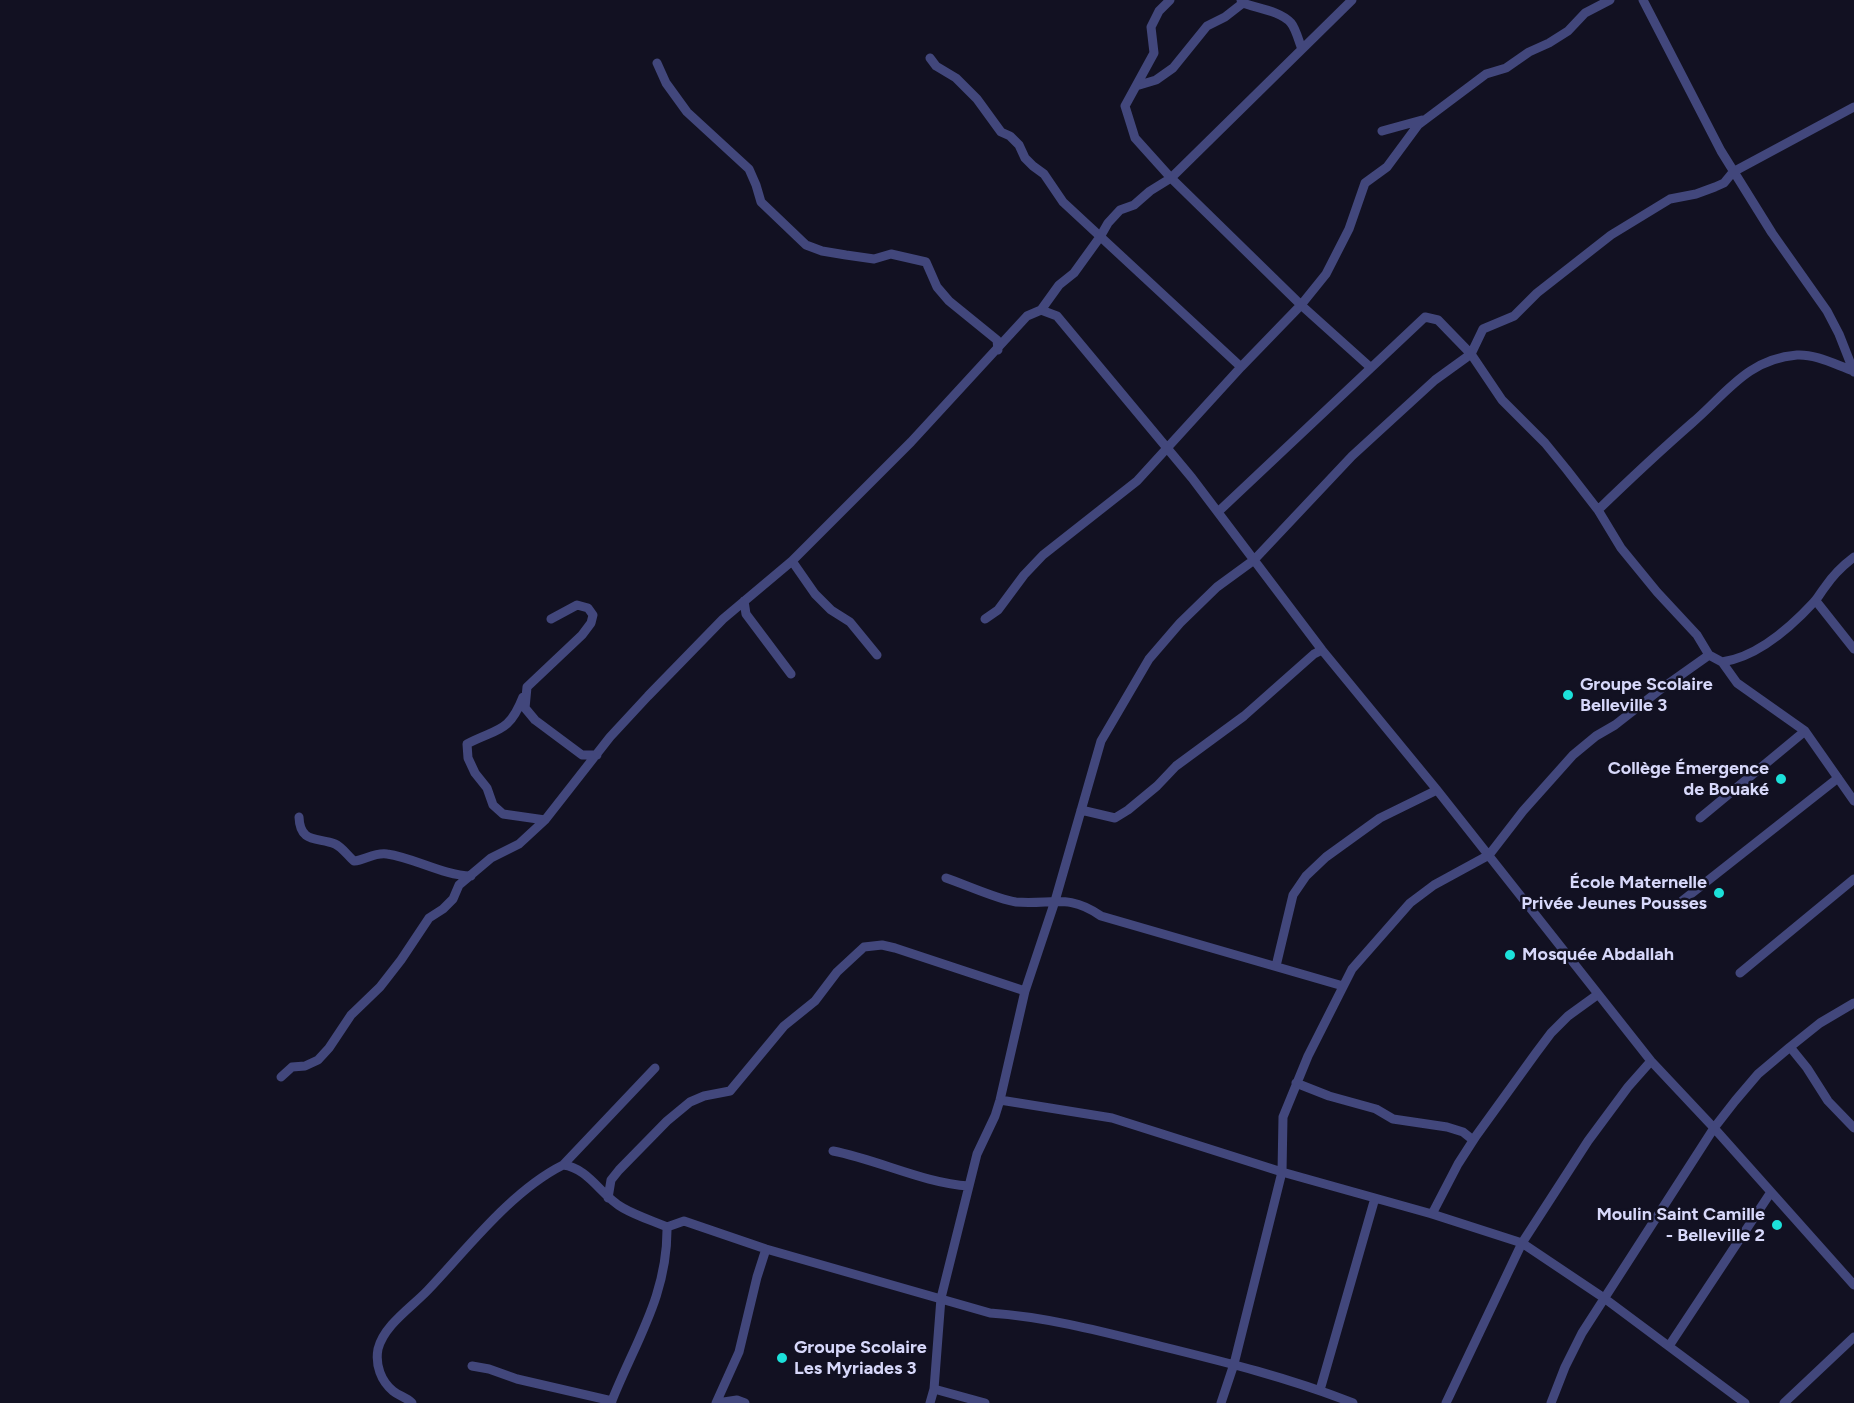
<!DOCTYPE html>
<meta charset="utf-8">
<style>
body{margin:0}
canvas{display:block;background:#121122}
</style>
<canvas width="1854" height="1403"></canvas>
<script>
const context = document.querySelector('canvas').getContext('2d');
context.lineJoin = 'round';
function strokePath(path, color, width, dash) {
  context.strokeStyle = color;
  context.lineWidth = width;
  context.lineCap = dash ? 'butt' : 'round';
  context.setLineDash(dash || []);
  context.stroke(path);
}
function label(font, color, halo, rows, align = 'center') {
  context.font = font + ' Figtree,sans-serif';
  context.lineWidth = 5;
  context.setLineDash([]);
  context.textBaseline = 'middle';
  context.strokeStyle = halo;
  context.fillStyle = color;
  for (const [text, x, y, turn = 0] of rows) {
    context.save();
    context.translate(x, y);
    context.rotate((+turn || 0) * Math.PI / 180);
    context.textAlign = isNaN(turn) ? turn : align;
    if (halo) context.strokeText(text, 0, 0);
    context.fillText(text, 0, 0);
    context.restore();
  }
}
const minor = new Path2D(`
 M1170 0 1159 11 1151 27 1154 53 1125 106 1135 138 1171 178 1301 305 1370 367
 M1241 0 1243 3C1256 8 1281 11 1291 23 1296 29 1299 42 1302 49
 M1643 0 1721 151 1772 233 1827 311 1839 334 1854 372
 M930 58 936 66 956 78 977 99 1001 132 1010 136 1019 145 1025 158 1033 166 1044 174 1063 202 1241 367
 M657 63 666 83 687 112 749 169 756 185 761 202 806 245 822 251 846 255 874 259 891 254 926 262 937 287 949 301 997 340 998 350
 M1136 86 1156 80 1173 68 1207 26 1225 17 1243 3
 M1382 131 1422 120
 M1041 310 1057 316 1192 478 1322 650 1437 790 1651 1061 1714 1128 1854 1285
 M1598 510C1629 480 1660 451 1692 423 1726 394 1747 359 1797 355 1816 354 1836 365 1854 371
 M1219 511 1425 317 1438 320 1471 354 1502 400 1545 443 1567 470 1598 510 1621 548 1657 592 1697 635 1709 655 1722 662 1737 683 1805 731 1854 801
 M792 561 815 594 831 610 850 622 877 655
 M744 601 746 614 791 674
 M1816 601 1854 649
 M551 619 577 605 588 608 593 615 591 623 582 635 527 687 525 708 535 720 582 755H597
 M985 619 998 610 1024 575 1043 555 1137 481 1241 367 1301 305 1326 274 1349 229 1365 183 1387 167 1418 125 1486 74 1506 68 1529 52 1549 43 1568 31 1585 13 1610 0
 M1722 662C1757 657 1790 628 1814 602 1818 598 1821 592 1825 587 1833 575 1842 566 1854 557
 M523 697C509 733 498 728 467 744L468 758 475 773 487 788 493 805 503 814 545 820
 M1081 810 1115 818 1128 810 1157 786 1176 766 1244 716 1314 654 1322 650
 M299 817C300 844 318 837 335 844 342 847 348 856 354 861 365 860 375 852 387 854 415 858 442 875 471 876
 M1700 818 1805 731
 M946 878C964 884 999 900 1016 902 1052 905 1068 893 1101 916L1343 986
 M1682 901 1838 778
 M1276 966 1293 895 1306 876 1326 857 1380 818 1437 790
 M1740 973 1854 879
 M1790 1047 1807 1068 1828 1101 1854 1128
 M281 1077 292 1067 305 1066 318 1060 329 1048 351 1015 380 987 401 960 429 918 443 909 453 899 459 885 491 858 519 844 545 820 610 737 648 696 723 619 792 561 911 442 1027 316 1041 310 1059 285 1074 273 1100 237 1108 223 1120 210 1134 205 1150 191 1171 178 1352 0
 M1296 1083 1329 1096 1376 1109 1393 1119 1447 1127 1463 1132 1473 1140
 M1000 1100 1112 1118 1282 1172 1432 1214 1522 1243 1604 1298 1745 1403
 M833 1151C879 1160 923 1183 969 1186
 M563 1165C589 1168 601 1196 623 1208 637 1216 653 1221 667 1227L684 1221 766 1249 990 1313C1048 1317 1104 1332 1160 1346 1225 1362 1290 1378 1353 1403
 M608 1198 611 1180 619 1170 667 1121 690 1102 704 1096 730 1091 784 1026 815 1001 837 972 864 947 882 945 895 948 1025 991
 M1432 1214 1458 1164 1476 1136 1536 1053 1551 1033 1568 1016 1597 995
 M1669 1346 1771 1192
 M472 1366 489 1369 517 1379 612 1401
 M934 1389 985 1403
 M1320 1390 1375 1198
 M412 1403C406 1397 399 1396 393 1391 381 1381 375 1365 378 1349 384 1325 412 1307 428 1290 467 1249 511 1191 563 1165L655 1068
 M611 1403C635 1342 668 1295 667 1227
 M716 1403 739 1352 757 1277 766 1249
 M717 1403 737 1400 745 1403
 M930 1403 934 1389 941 1298 977 1154 995 1116 1000 1100 1025 991 1055 901 1101 741 1149 659 1180 623 1217 587 1254 560 1352 456 1435 380 1471 354 1483 329 1514 316 1537 293 1611 235 1670 199 1696 194 1715 187 1724 183 1733 172 1854 107
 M1221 1403 1234 1364 1282 1172 1283 1117 1308 1056 1352 969 1410 903 1434 885 1489 855 1523 811 1573 755 1596 736 1615 725 1661 689 1709 655
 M1446 1403 1522 1243 1588 1141 1628 1087 1651 1061
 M1551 1403 1565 1367 1582 1333 1714 1128 1735 1101 1758 1074 1790 1047 1820 1023 1854 1003
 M1784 1403 1854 1337`);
const markers = [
 [1568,695,6,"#1ce1da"],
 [1781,779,6,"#1ce1da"],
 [1719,893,6,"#1ce1da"],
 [1510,955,6,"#1ce1da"],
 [1777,1225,6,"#1ce1da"],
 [782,1358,6,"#1ce1da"]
];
const poiNames = [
 ["Groupe Scolaire",1580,685],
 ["Belleville 3",1580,706],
 ["Collège Émergence",1769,769,"right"],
 ["de Bouaké",1769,790,"right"],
 ["École Maternelle",1707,883,"right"],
 ["Privée Jeunes Pousses",1707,904,"right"],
 ["Mosquée Abdallah",1522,955],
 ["Moulin Saint Camille",1765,1215,"right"],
 ["- Belleville 2",1765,1236,"right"],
 ["Groupe Scolaire",794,1348],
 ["Les Myriades 3",794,1369]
];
strokePath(minor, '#42477c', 9);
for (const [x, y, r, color] of markers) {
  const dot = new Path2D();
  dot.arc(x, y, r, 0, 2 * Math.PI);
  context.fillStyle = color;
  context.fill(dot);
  strokePath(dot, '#121122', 2);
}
label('bold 18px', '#d7d8fa', '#121122', poiNames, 'left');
</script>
